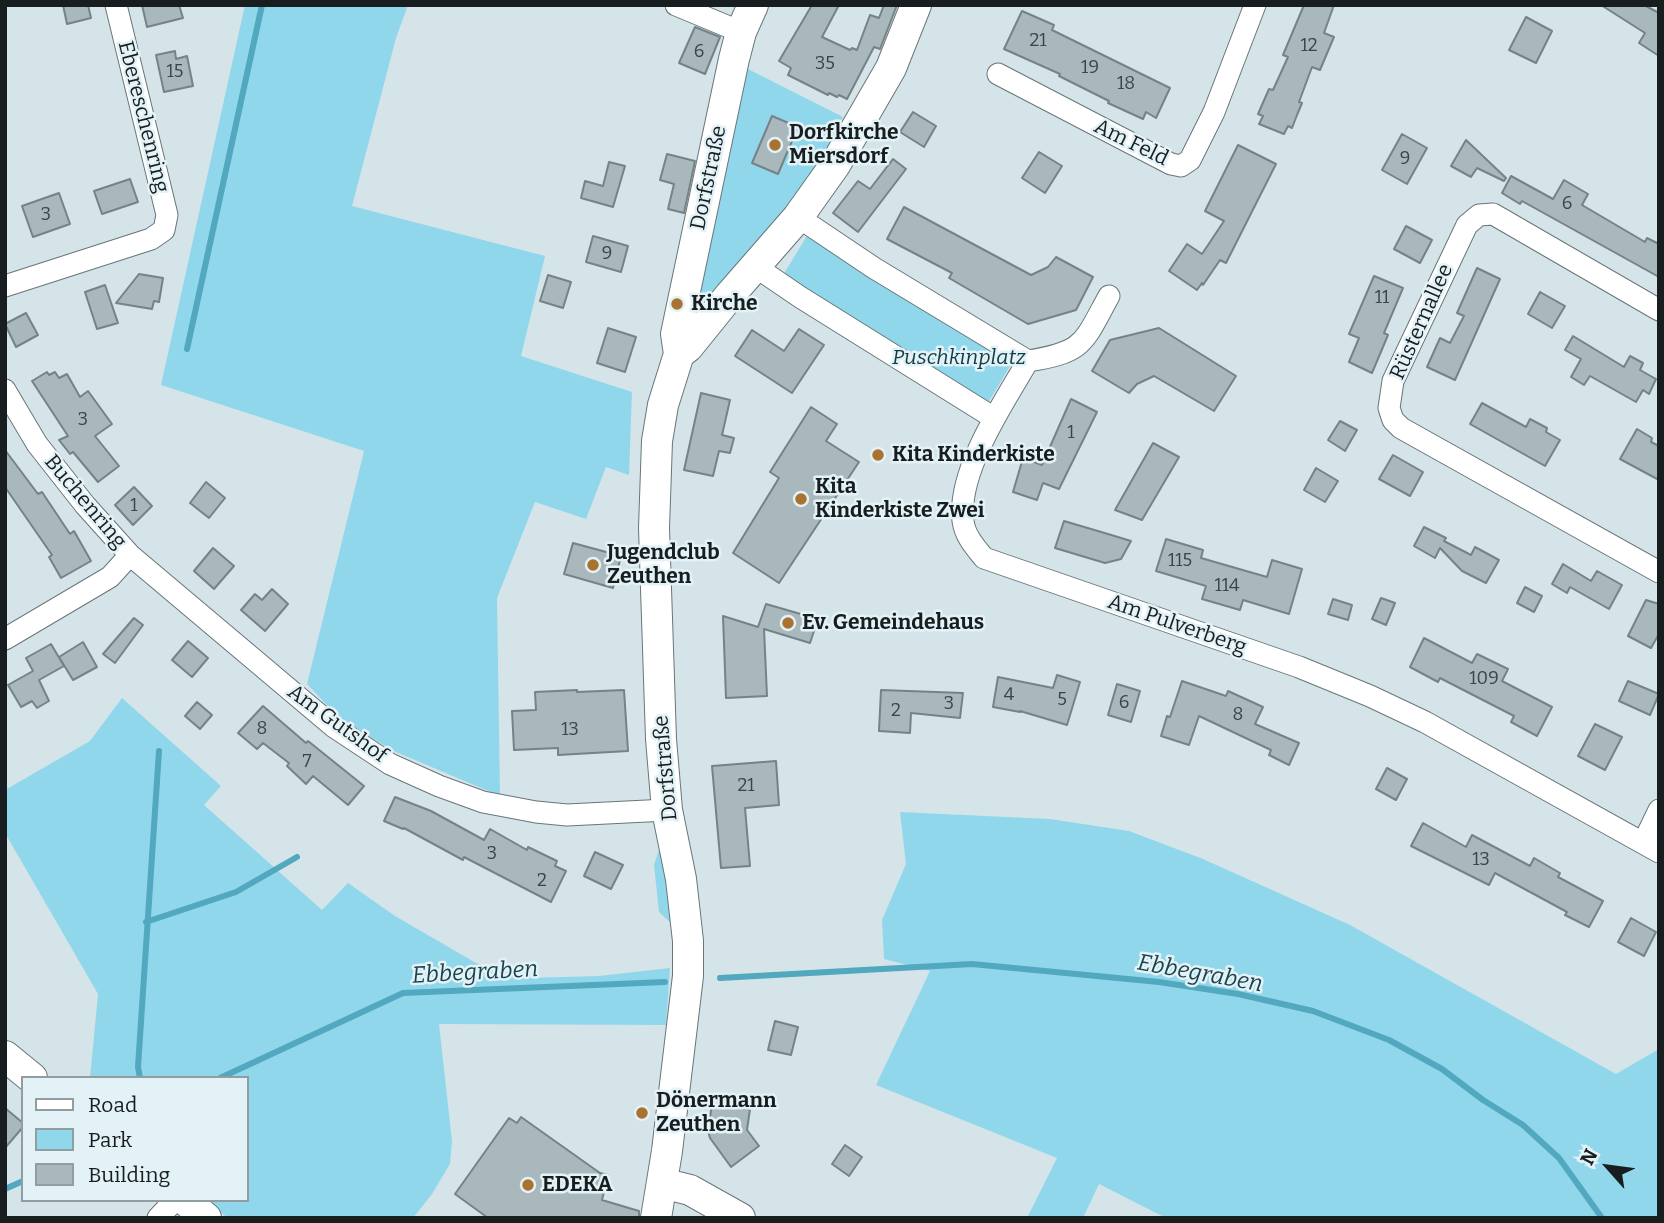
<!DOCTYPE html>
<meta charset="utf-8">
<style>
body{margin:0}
#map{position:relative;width:1664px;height:1223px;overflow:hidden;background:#d5e4e9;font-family:Bitter,serif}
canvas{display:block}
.frame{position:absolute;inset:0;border:7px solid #181d1f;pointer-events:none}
.legend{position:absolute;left:21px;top:1076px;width:228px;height:126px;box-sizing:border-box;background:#e2f2f6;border:2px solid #919da0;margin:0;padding:9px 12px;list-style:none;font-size:21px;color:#181d1f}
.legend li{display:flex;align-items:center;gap:14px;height:35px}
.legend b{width:35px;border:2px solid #919da0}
.north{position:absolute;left:1573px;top:1132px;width:70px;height:70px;-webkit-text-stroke:5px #e2f2f6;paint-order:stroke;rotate:298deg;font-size:19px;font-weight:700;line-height:28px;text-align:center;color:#181d1f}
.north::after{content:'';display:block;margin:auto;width:24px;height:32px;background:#181d1f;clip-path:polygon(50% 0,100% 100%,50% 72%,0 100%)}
</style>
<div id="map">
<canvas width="1664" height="1223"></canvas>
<div class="frame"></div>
<ul class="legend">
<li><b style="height:9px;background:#fff"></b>Road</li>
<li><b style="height:19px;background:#91d7eb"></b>Park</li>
<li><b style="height:19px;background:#a9b8bd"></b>Building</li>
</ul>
<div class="north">N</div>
</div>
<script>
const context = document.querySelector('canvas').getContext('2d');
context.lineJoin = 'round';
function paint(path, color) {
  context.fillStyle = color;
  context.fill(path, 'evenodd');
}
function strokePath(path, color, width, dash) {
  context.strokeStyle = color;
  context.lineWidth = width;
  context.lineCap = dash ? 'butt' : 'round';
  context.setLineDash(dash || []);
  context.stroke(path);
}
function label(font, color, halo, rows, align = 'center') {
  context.font = font + ' Bitter,serif';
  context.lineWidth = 5;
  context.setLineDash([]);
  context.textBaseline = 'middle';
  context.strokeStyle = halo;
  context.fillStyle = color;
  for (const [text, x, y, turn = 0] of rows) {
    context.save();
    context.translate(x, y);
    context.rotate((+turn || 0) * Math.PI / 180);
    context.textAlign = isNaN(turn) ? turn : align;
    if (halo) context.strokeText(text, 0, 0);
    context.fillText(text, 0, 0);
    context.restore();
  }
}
const green = new Path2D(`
 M245 5H408L396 38 352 206 545 256 521 356 632 392 629 475 606 467 586 519 535 502 497 598 500 796 396 752 343 722 307 684 364 451 161 385Z
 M740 65 843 117 801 200 716 297 701 295 695 280Z
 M808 234 1013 361 989 401 980 402 782 277Z
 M122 698 221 786 204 805 322 910 348 883 395 916 476 963 525 978 599 976 670 968 666 1025 439 1024 452 1141 450 1164 432 1194 413 1218H228L204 1200H247V1078H90L98 994 5 833V790L90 741Z
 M900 812 1050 819 1129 831 1203 859 1350 925 1616 1074 1659 1049V1218H1166L1099 1184 1083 1218H1027L1057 1158 876 1085 930 971 884 959 882 920 906 864Z
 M662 840 677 929 659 912 654 865Z`);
const stream = new Path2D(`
 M187 349 262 5
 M146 922 236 892 297 857
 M720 978 972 964 1159 982 1238 994 1313 1011 1389 1040 1442 1069 1483 1100 1523 1125 1559 1158 1602 1218
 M140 1078 138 1067 159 751
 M220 1078 403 993 665 982
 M5 1189 23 1181`);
const building = new Path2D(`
 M63 5H88L91 18 67 24Z
 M142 5H179L183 18 147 27Z
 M812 5H839L822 37 850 50 852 48 857 50 870 15 879 18 884 5H897L880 49 874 47 847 99 839 95 837 97 829 93 828 95 788 75 791 68 779 61Z
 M1304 5H1334L1324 33 1334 37 1320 70 1312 67 1299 102 1302 103 1297 115 1292 128 1288 126 1284 134 1259 124 1263 116 1258 114 1269 89 1273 90 1288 57 1283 55Z
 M1601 5H1644L1659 13V56L1639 43 1645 33Z
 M1022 11 1054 25 1052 30 1170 88 1156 118 1146 112 1143 119 1108 103 1109 101 1059 76 1060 74 1004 49Z
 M1526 17 1552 31 1536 63 1509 50Z
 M695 27 720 37 705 74 679 63Z
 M175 51 176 59 187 56 193 86 164 92 156 55Z
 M913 112 936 126 924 147 900 132Z
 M772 116 798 127 778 174 752 163Z
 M1402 134 1427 148 1407 184 1382 170Z
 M1466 140 1506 178 1504 181 1477 168 1471 177 1451 166Z
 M1238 145 1276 164 1226 263 1220 260 1203 285 1202 283 1197 290 1169 271 1187 244 1202 254 1224 221 1205 211Z
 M1039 152 1062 166 1045 193 1022 178Z
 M667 154 695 161 684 213 668 209 674 184 660 180Z
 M893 159 906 169 858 232 833 213 858 181 870 189Z
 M609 162 625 166 613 207 581 198 585 181 603 186Z
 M1511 176 1553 199 1564 180 1588 194 1582 205 1645 242 1647 238 1659 244V277L1522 201 1520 204 1502 193Z
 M130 179 138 202 102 214 94 191Z
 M59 193 70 224 33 237 22 206Z
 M904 207 1031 275 1048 267 1056 257 1093 277 1076 310 1028 324 949 278 952 273 887 239Z
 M1406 226 1432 240 1420 263 1394 249Z
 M593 236 628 246 621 272 586 262Z
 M1477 268 1500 279 1455 380 1427 367 1440 338 1450 343 1464 316 1457 313Z
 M139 274 163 278 159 302 154 301 152 309 116 303Z
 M548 275 571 282 563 308 540 301Z
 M1374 276 1403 288 1384 333 1388 335 1372 373 1349 362 1359 338 1349 334Z
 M105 285 118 323 97 329 85 292Z
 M1540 292 1565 306 1552 328 1528 314Z
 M26 313 38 335 16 347 5 324Z
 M608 328 636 337 625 372 597 363Z
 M1159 328 1236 376 1214 411 1154 376 1137 384 1129 393 1092 371 1110 340Z
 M799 329 824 345 792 393 735 356 752 330 784 351Z
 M1573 336 1624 367 1630 356 1643 363 1640 370 1656 379 1649 394 1643 390 1636 402 1590 376 1584 385 1571 377 1581 359 1565 350Z
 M47 372 49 375 55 372 59 378 67 374 80 397 88 391 112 424 95 436 119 466 98 482 73 452 70 454 59 440 68 436 32 381Z
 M701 393 730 400 722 435 734 438 730 453 719 451 713 476 684 470Z
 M1071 399 1097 412 1059 489 1043 483 1037 500 1013 492 1023 458 1042 465Z
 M1482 403 1526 427 1530 419 1547 428 1546 432 1560 440 1545 466 1470 424Z
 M811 407 837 424 826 441 859 462 779 583 733 553 779 478 770 472Z
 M1340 421 1357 430 1345 451 1328 440Z
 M1637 429 1652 438 1651 442 1659 446V480L1620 459Z
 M1153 443 1179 457 1142 520 1115 510Z
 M5 450 38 494 42 492 70 534 74 531 91 561 61 578 49 557 52 555 5 487Z
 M1393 455 1423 472 1410 496 1379 479Z
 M1316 468 1338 481 1325 502 1304 490Z
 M206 482 225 498 209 518 190 503Z
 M134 487 152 506 133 525 115 505Z
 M1064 521 1108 534 1131 541 1121 559 1105 563 1055 548Z
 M1424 527 1446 538 1444 541 1471 555 1475 547 1499 560 1486 583 1462 571 1440 548 1435 558 1414 546Z
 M1166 539 1203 550 1201 558 1267 577 1272 560 1302 569 1289 614 1243 600 1240 610 1202 599 1206 586 1156 571Z
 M573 543 621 556 613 588 564 574Z
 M213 548 234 566 214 589 194 571Z
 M1563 564 1591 581 1597 571 1622 585 1609 609 1570 587 1567 593 1552 584Z
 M1525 587 1542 596 1534 612 1517 603Z
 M272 589 288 604 265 631 241 610 255 594 262 600Z
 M1381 598 1395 603 1386 625 1372 619Z
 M1333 599 1352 605 1348 620 1328 614Z
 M1646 600 1659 604V634L1651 648 1628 636Z
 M766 604 818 619 810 643 764 629 767 696 726 698 723 616 758 627Z
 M134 618 143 625 115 663 103 654Z
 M1424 638 1472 663 1477 654 1508 669 1502 681 1552 707 1537 736 1511 722 1514 716 1440 678 1438 682 1410 667Z
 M188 641 208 658 192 677 172 660Z
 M83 642 97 667 73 680 59 657Z
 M51 644 64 666 39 680 49 701 37 708 32 701 21 707 8 685 33 671 26 658Z
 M1057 675 1080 682 1067 725 1020 711V712L993 707 998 677 1053 688Z
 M1182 681 1226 696 1228 691 1263 707 1255 724 1299 743 1289 765 1269 755 1271 750 1199 716 1189 745 1161 736 1167 716 1170 717Z
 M1628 681 1659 694 1650 715 1619 701Z
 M1117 684 1140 691 1131 722 1108 715Z
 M577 690V692L624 690 628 751 558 755V748L514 750 512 711 536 710 535 692Z
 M881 690 963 693 960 718 911 713 910 733 879 731Z
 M197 702 212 715 200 729 185 716Z
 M263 706 306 743 308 741 364 786 348 805 313 776 306 784 287 766 289 763 263 743 257 749 238 733Z
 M1595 724 1622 737 1605 770 1578 756Z
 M776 761 779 805 745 808 750 866 721 868 712 766Z
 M1387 768 1407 779 1396 800 1376 789Z
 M395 797 431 811 484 840 490 829 527 850 528 847 557 861 555 866 566 871 551 902 464 857 463 860 404 828 403 829 384 821Z
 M1423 823 1466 847 1472 835 1530 866 1534 858 1560 873 1558 877 1603 901 1589 927 1565 915 1567 912 1495 873 1489 885 1411 846Z
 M595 852 623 865 611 889 584 876Z
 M1631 918 1656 932 1644 956 1618 942Z
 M775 1021 798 1027 791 1055 768 1050Z
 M712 1104 750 1109 747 1130 759 1146 731 1167 710 1138 708 1131Z
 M5 1108 23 1123V1127L5 1148Z
 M521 1117 600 1173 608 1175 602 1200 639 1211V1218H488L455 1194 509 1118 517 1123Z
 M845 1145 862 1157 849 1176 832 1164Z`);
const street = new Path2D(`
 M676 5 741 32
 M998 74 1171 164 1181 166 1190 160 1214 112 1255 5
 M798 217 874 268 1028 361
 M756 267 800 297 994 418
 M5 286 151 239 164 230 167 215 116 5
 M1109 296C1083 343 1085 352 1028 361 1004 402 957 471 963 521 965 536 975 547 984 558L1299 667 1370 696 1425 722 1659 852
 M1659 310 1493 214 1479 215 1467 225 1393 381 1389 408 1393 420 1401 428 1659 572
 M5 390 37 444 85 505 130 555 110 577 5 639
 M130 555 334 727 390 764 439 786 483 802 536 812 567 815 667 810
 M1643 843 1659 810
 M158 1218 175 1200`);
const secondary = new Path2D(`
 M679 354 688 347 730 295 798 217 835 165 891 68 916 5
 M5 1056 32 1078
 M662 1183 690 1190 740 1218
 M185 1200 206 1218
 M656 1218 667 1151 688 976V941L681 879 667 810 661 739 654 528 657 441 663 405 679 354 676 334 734 59 741 32 753 5`);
const markers = [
 [775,145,7,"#aa7230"],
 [677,304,7,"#aa7230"],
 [878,455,7,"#aa7230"],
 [801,499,7,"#aa7230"],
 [593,565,7,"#aa7230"],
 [788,623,7,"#aa7230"],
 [642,1113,7,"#aa7230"],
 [528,1185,7,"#aa7230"]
];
const numberNames = [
 ["21",1038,41],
 ["12",1309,46],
 ["6",699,52],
 ["35",825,64],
 ["19",1090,68],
 ["15",175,72],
 ["18",1126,84],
 ["9",1405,159],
 ["6",1567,204],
 ["3",46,215],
 ["9",607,254],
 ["11",1382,298],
 ["3",83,420],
 ["1",1071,433],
 ["1",134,506],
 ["115",1180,561],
 ["114",1227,586],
 ["109",1484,679],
 ["4",1009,695],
 ["5",1062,700],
 ["6",1124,703],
 ["3",949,704],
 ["2",896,711],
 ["8",1238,715],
 ["8",262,729],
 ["13",570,730],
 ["7",307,762],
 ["21",746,786],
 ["3",492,854],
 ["13",1481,860],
 ["2",542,881]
];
const streetNames = [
 ["Ebereschenring",143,117,76],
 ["Am Feld",1131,143,26],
 ["Dorfstraße",709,178,-78],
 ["Rüsternallee",1422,322,-66],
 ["Buchenring",85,502,50],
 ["Am Pulverberg",1177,625,19],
 ["Am Gutshof",337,724,36],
 ["Dorfstraße",666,768,-95]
];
const poiNames = [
 ["Dorfkirche",789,133],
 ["Miersdorf",789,157],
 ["Kirche",691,304],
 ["Kita Kinderkiste",892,455],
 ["Kita",815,487],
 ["Kinderkiste Zwei",815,511],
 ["Jugendclub",607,553],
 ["Zeuthen",607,577],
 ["Ev. Gemeindehaus",802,623],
 ["Dönermann",656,1101],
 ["Zeuthen",656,1125],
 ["EDEKA",542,1185]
];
const parkNames = [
 ["Puschkinplatz",959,358]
];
const waterNames = [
 ["Ebbegraben",475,973,-3],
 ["Ebbegraben",1200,974,10]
];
paint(green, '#91d7eb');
strokePath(stream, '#51a8bf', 6);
paint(building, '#a9b8bd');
strokePath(building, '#758387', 2);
strokePath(street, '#68767a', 23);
strokePath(secondary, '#68767a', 32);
strokePath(street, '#fff', 21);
strokePath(secondary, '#fff', 30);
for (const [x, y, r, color] of markers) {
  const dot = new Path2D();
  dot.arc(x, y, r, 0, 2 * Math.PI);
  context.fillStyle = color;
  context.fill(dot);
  strokePath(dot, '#e2f2f6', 2.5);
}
label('18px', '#3c4446', null, numberNames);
label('21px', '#181d1f', '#e2f2f6', streetNames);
label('bold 21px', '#181d1f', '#e2f2f6', poiNames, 'left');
label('italic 21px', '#123b45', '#e2f2f6', parkNames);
label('italic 23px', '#1b434d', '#e2f2f6', waterNames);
</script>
